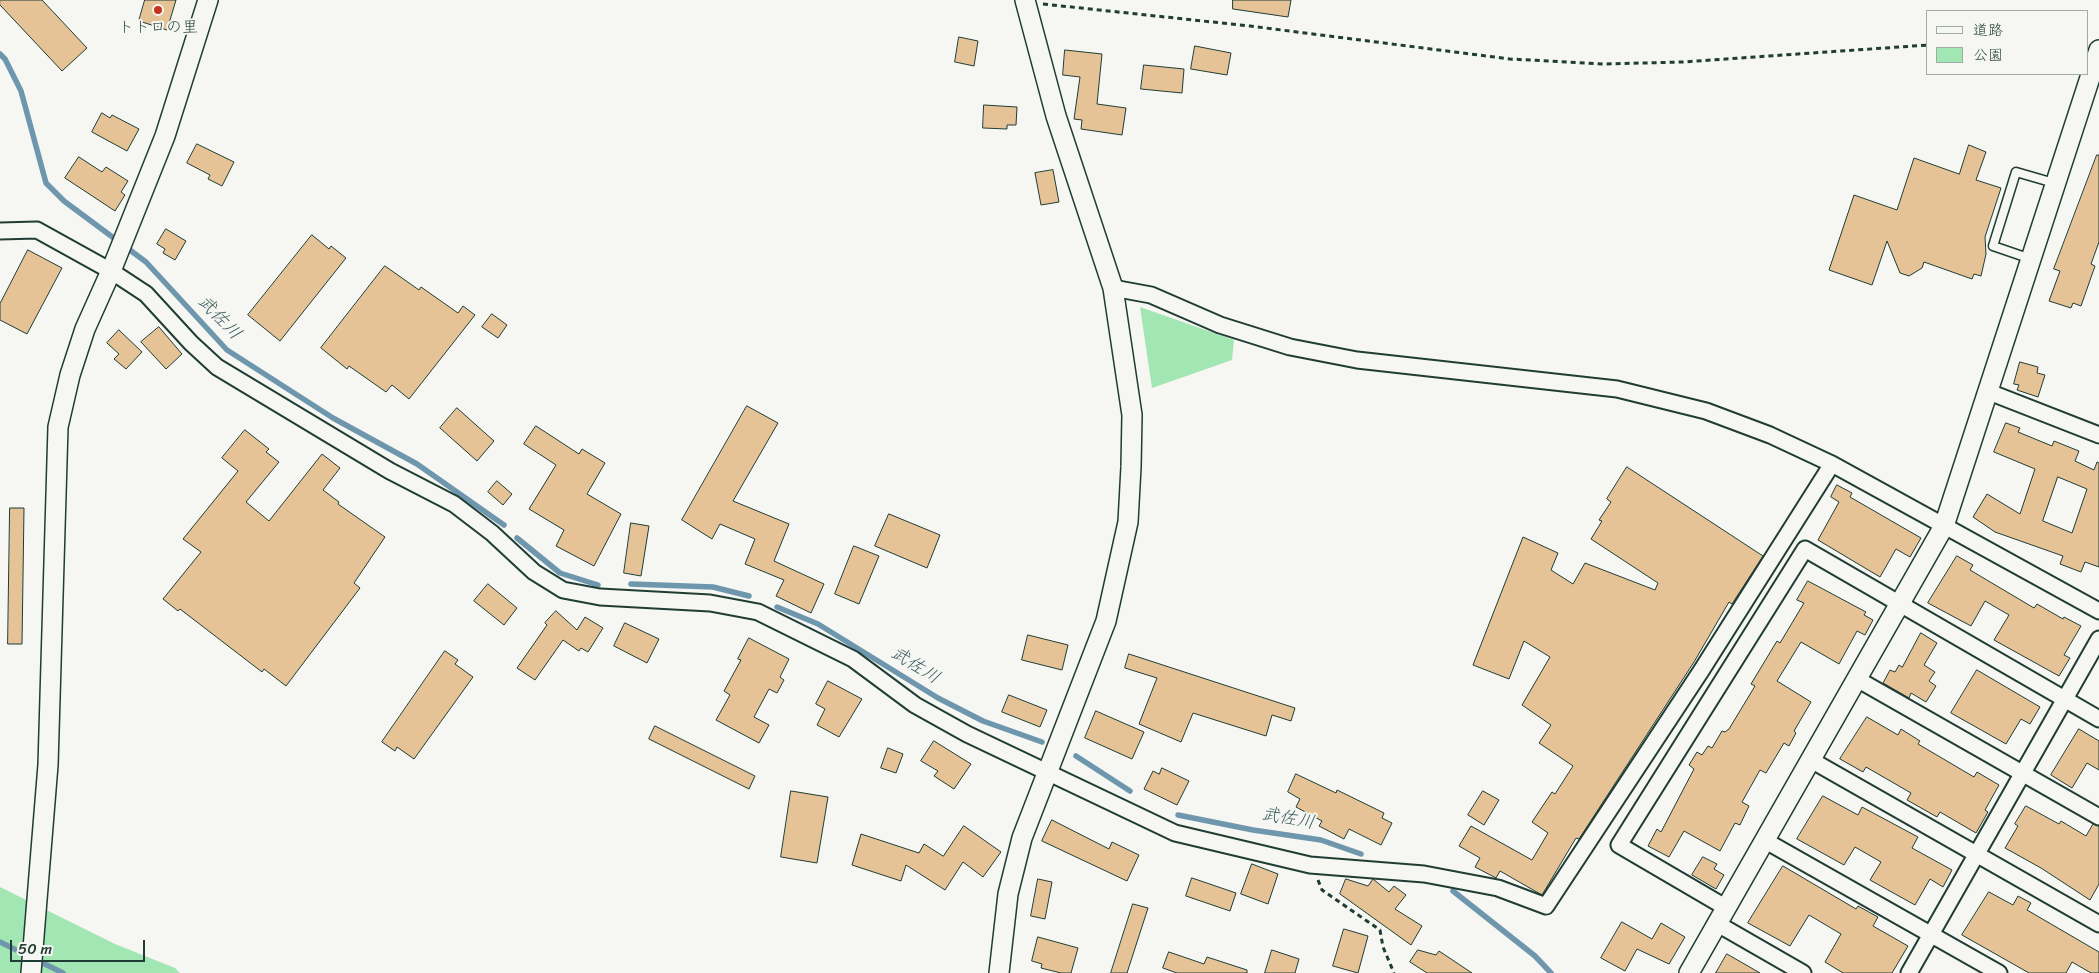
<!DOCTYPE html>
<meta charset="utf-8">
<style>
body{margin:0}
#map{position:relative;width:2099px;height:973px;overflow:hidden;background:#f6f6f2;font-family:Sriracha,"Klee One",sans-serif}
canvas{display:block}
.legend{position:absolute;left:1926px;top:10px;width:162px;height:65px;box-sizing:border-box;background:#f6f6f2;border:1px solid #a0aca6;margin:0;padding:6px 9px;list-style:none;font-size:15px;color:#1f3d34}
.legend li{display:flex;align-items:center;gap:10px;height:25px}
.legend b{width:25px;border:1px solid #a0aca6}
.scale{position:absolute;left:10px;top:940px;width:135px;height:22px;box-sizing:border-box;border:2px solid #1f3d34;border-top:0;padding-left:6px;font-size:15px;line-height:18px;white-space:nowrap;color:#1f3d34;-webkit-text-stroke:4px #f6f6f2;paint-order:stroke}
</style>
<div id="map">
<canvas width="2099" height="973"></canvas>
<ul class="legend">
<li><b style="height:6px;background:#f6f6f2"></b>道路</li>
<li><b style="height:14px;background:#a2e7b3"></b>公園</li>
</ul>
<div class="scale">50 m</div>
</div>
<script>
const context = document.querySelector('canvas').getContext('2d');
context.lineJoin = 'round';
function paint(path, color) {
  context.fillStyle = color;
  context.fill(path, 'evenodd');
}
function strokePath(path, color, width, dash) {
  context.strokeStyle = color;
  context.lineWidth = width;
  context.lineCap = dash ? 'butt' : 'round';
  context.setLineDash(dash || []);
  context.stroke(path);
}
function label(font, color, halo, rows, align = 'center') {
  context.font = font + ' Sriracha,"Klee One",sans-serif';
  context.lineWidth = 4;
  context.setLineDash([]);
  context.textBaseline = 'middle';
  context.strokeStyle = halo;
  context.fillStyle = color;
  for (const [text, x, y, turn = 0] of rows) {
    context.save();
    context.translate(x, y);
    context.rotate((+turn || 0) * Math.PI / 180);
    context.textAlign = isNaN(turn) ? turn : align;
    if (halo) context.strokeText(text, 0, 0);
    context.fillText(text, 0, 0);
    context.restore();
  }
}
const green = new Path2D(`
 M1140 307 1234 340 1232 360 1152 388Z
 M0 887 115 944 175 968 180 973H0Z`);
const stream = new Path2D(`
 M0 54 5 59 21 91 46 183 64 201 146 262 227 350 333 418 417 464 504 525
 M517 538 560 573 598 585
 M631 584 713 587 749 596
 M777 607 818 624 938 698 983 721 1042 742
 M1076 756 1130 791
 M1178 815 1253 830 1321 840 1361 854
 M1453 891 1535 956 1551 973
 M0 942 63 973`);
const building = new Path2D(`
 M0 0H42L87 48 62 71 0 5Z
 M145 0H176L167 30 139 21Z
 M1233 0H1291L1288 17 1233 9Z
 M959 37 978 41 974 66 955 62Z
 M1195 46 1231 53 1227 75 1191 69Z
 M1065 50 1102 54 1097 104 1126 108 1122 135 1081 129 1082 120 1074 119 1080 77 1063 75Z
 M1144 65 1184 69 1182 93 1141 89Z
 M984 105 1017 107 1016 125H1007V129L983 128Z
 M102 113 110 118 112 115 139 129 127 151 92 132Z
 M197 144 234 162 222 186 208 179 210 175 187 163Z
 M1969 145 1986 152 1976 180 2001 188 1985 237 1986 254 1981 276 1974 274 1972 279 1924 262 1922 268 1909 276 1900 273 1887 241 1872 285 1829 270 1854 195 1897 210 1914 158 1959 174Z
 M2097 155H2099V242L2091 264 2095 266 2081 306 2073 303 2071 308 2049 301 2060 271 2054 269Z
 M79 157 102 172 106 167 128 181 121 192 125 195 115 211 65 178Z
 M1053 170 1059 202 1041 205 1035 173Z
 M166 229 186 241 175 260 163 253 165 249 157 244Z
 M312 235 329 249 331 246 346 258 280 341 248 315Z
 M28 250 62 268 27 334 0 320V304Z
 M385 266 419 290 421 287 458 313 463 306 475 315 409 399 392 385 386 392 349 366 347 369 321 348Z
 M492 314 507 325 498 338 482 327Z
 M159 327 182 354 166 369 141 342Z
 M119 330 142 352 126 369 114 359 119 354 107 343Z
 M2020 362 2038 367 2037 373 2045 375 2038 397 2017 390 2019 385 2014 384Z
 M747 406 778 423 733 501 789 524 774 561 824 584 811 613 776 596 784 580 745 564 755 539 720 524 712 539 682 520Z
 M457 408 494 441 477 461 440 428Z
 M2006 423 2020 428 2018 432 2052 446 2054 441 2079 451 2075 461 2094 470 2097 462 2099 463V567L2085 562 2081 572 2060 564 2063 556 1995 532 1973 517 1987 494 2020 514 2035 469 1994 452ZM2058 477 2087 489 2072 533 2043 521Z
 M536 426 579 454 582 449 605 463 587 494 621 514 594 566 556 546 564 530 529 509 556 465 524 444Z
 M245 430 269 449 266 452 279 462 246 502 269 521 322 454 340 468 323 490 339 502 338 504 385 537 354 583 360 588 286 686 264 669 262 672 180 609 178 611 163 599 201 552 183 539 238 471 222 458Z
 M1627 467 1763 556 1732 604 1729 602 1694 662 1579 839 1576 838 1542 895 1500 871 1496 878 1475 867 1480 858 1459 846 1471 826 1532 860 1548 833 1532 822 1552 792 1555 794 1573 766 1539 743 1551 725 1522 705 1550 657 1524 641 1509 679 1473 665 1523 537 1558 553 1551 570 1573 584 1585 563 1655 590 1658 583 1591 539 1602 521 1599 520 1611 502 1607 499Z
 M497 481 512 494 503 505 488 492Z
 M1837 485 1852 493 1850 497 1921 538 1910 557 1896 549 1880 577 1818 540 1839 502 1831 497Z
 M10 508H24L22 644H8Z
 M889 514 940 535 927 568 875 546Z
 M631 523 649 526 641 576 624 573Z
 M854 546 879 556 859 604 835 594Z
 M1957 556 1973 565 1970 570 2034 608 2037 604 2063 619 2064 617 2081 626 2064 655 2070 658 2059 676 1994 640 2009 615 1985 601 1971 626 1928 603Z
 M1808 581 1866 612 1864 615 1873 620 1865 635 1857 631 1839 664 1801 642 1777 681 1811 702 1794 731 1796 733 1789 746 1784 743 1766 773 1760 770 1742 802 1749 806 1740 825 1735 823 1720 851 1684 831 1669 857 1648 846 1657 829 1661 832 1694 769 1689 765 1697 752 1702 755 1708 746 1712 748 1722 731 1725 732 1729 729 1755 686 1751 684 1777 641 1780 643 1804 603 1797 600Z
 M488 584 517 608 504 625 474 601Z
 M556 611 577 630 585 617 603 628 588 652 581 648 579 651 563 640 535 680 517 668 547 625 545 623Z
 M625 623 659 639 647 663 614 646Z
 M1921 633 1937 643 1924 665 1935 672 1929 681 1936 686 1926 702 1911 693 1909 698 1883 683 1890 670 1895 672 1899 665 1902 667Z
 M1028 635 1068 645 1062 670 1022 660Z
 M749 638 789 659 780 677 784 680 777 693 769 689 754 717 769 725 759 743 716 720 730 695 724 691 741 660 738 659Z
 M445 651 458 660 455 664 473 677 414 759 397 747 395 751 382 742Z
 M1129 654 1295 708 1291 721 1272 715 1266 736 1193 713 1181 742 1139 724 1157 678 1125 668Z
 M1977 670 2040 707 2030 724 2021 719 2006 744 1951 713Z
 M828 681 862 699 839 737 817 725 825 709 816 704Z
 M1009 695 1047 710 1040 727 1002 712Z
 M1096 711 1144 732 1132 759 1085 738Z
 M1867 717 1898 735 1901 729 1920 741 1918 744 1974 777 1977 772 1999 785 1985 810 1988 812 1976 833 1940 812 1937 817 1907 800 1911 793 1866 767 1863 772 1840 759Z
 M655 726 755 776 749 789 649 739Z
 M2079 729 2099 741V770L2087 763 2072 788 2051 775Z
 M934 741 971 764 954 789 934 776 938 771 921 761Z
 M888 748 903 754 896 773 881 768Z
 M1162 768 1189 781 1177 805 1144 789 1153 771 1159 774Z
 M1296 774 1336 793 1337 790 1384 813 1382 818 1392 823 1381 845 1349 829 1344 839 1319 826 1322 821 1296 807 1300 799 1288 792Z
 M791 791 828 797 817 863 781 857Z
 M1483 791 1499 800 1484 825 1468 815Z
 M1823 796 1858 815 1862 807 1918 837 1912 848 1952 870 1943 887 1930 879 1915 905 1870 880 1881 862 1855 847 1844 865 1797 839Z
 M2026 806 2059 824 2061 821 2086 836 2093 824 2099 826V884L2090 900 2041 868 2005 848 2018 826 2015 824Z
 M1052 820 1109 849 1112 842 1139 855 1127 881 1042 841Z
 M964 826 1001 852 983 877 963 862 945 890 906 865 901 881 852 865 861 834 919 853 924 844 943 856Z
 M1703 857 1717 864 1714 869 1724 875 1716 889 1692 875Z
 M1252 864 1278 874 1268 904 1241 894Z
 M1783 866 1856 909 1858 906 1878 917 1873 926 1908 946 1892 973H1843L1825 962 1841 934 1809 915 1790 946 1748 923Z
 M1192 878 1236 893 1230 911 1186 896Z
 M1038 879 1052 882 1045 919 1031 916Z
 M1346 879 1368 886 1373 879 1389 892 1394 886 1406 895 1395 909 1422 926 1411 945 1340 894Z
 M1989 892 2013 905 2018 896 2031 903 2027 910 2099 952V973H2091L2072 962 2066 973H2029L1962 935Z
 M1133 904 1148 908 1127 973H1111Z
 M1622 922 1652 939 1661 923 1685 937 1669 964 1637 949 1625 971 1601 958Z
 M1344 929 1368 936 1358 973 1333 966Z
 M1038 937 1078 948 1071 973H1061L1041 968 1042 964 1032 961Z
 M1272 950 1299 959 1295 973H1265Z
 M1418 950 1436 955 1439 951 1472 973H1427L1410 962Z
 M1169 952 1204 964 1207 957 1247 970V973H1177L1163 968Z
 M1727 954 1760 973H1716Z`);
const path = new Path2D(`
 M1043 4 1250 26 1510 59 1603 64 1683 62 1928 45
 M1318 880 1322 890 1380 930 1383 947 1394 973`);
const service = new Path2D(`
 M2031 259 1993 246 2016 172 2054 183`);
const minor = new Path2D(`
 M0 231 37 230 111 271 146 294 191 343 217 367 390 471 454 504 492 533 534 572 563 590 600 597 710 603 758 612 853 659 915 705 967 734 1175 833 1310 865 1424 874 1498 888 1546 906 1701 671 1832 464
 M1113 288 1151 295 1220 325 1290 347 1357 360 1617 389 1706 411 1770 435 1832 464 2099 611
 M1989 392 2099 435
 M1857 679 2099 817
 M1811 760 2099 924
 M1764 840 1999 973
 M1725 907 1619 845 1805 549 2099 719
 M1716 923 1803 973
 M1909 973 2099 639`);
const tertiary = new Path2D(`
 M31 973 48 765 58 427 70 375 85 329 111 271 165 136 208 0
 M999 973 1008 894 1022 838 1106 621 1128 522 1131 467 1132 415 1113 288 1056 116 1025 0
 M1689 973 1944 526 2099 50`);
const markers = [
 [158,10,5,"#c8321e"]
];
const poiNames = [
 ["トトロの里",158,28]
];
const waterNames = [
 ["武佐川",219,318,46],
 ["武佐川",915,666,32],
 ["武佐川",1288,819,10]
];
paint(green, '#a2e7b3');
strokePath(stream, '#6e97ae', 5.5);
paint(building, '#e5c397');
strokePath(building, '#1f3d34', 1);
strokePath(service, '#1f3d34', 11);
strokePath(minor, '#1f3d34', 19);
strokePath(tertiary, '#1f3d34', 22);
strokePath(path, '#1f3d34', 3, [5, 4]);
strokePath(service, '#f6f6f2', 8);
strokePath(minor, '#f6f6f2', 15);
strokePath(tertiary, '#f6f6f2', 19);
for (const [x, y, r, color] of markers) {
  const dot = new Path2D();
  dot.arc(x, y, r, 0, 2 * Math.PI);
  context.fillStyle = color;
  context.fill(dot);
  strokePath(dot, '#f6f6f2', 2);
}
label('16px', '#1f3d34', '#f6f6f2', poiNames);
label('italic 18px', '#395b5d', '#f6f6f2', waterNames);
</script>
